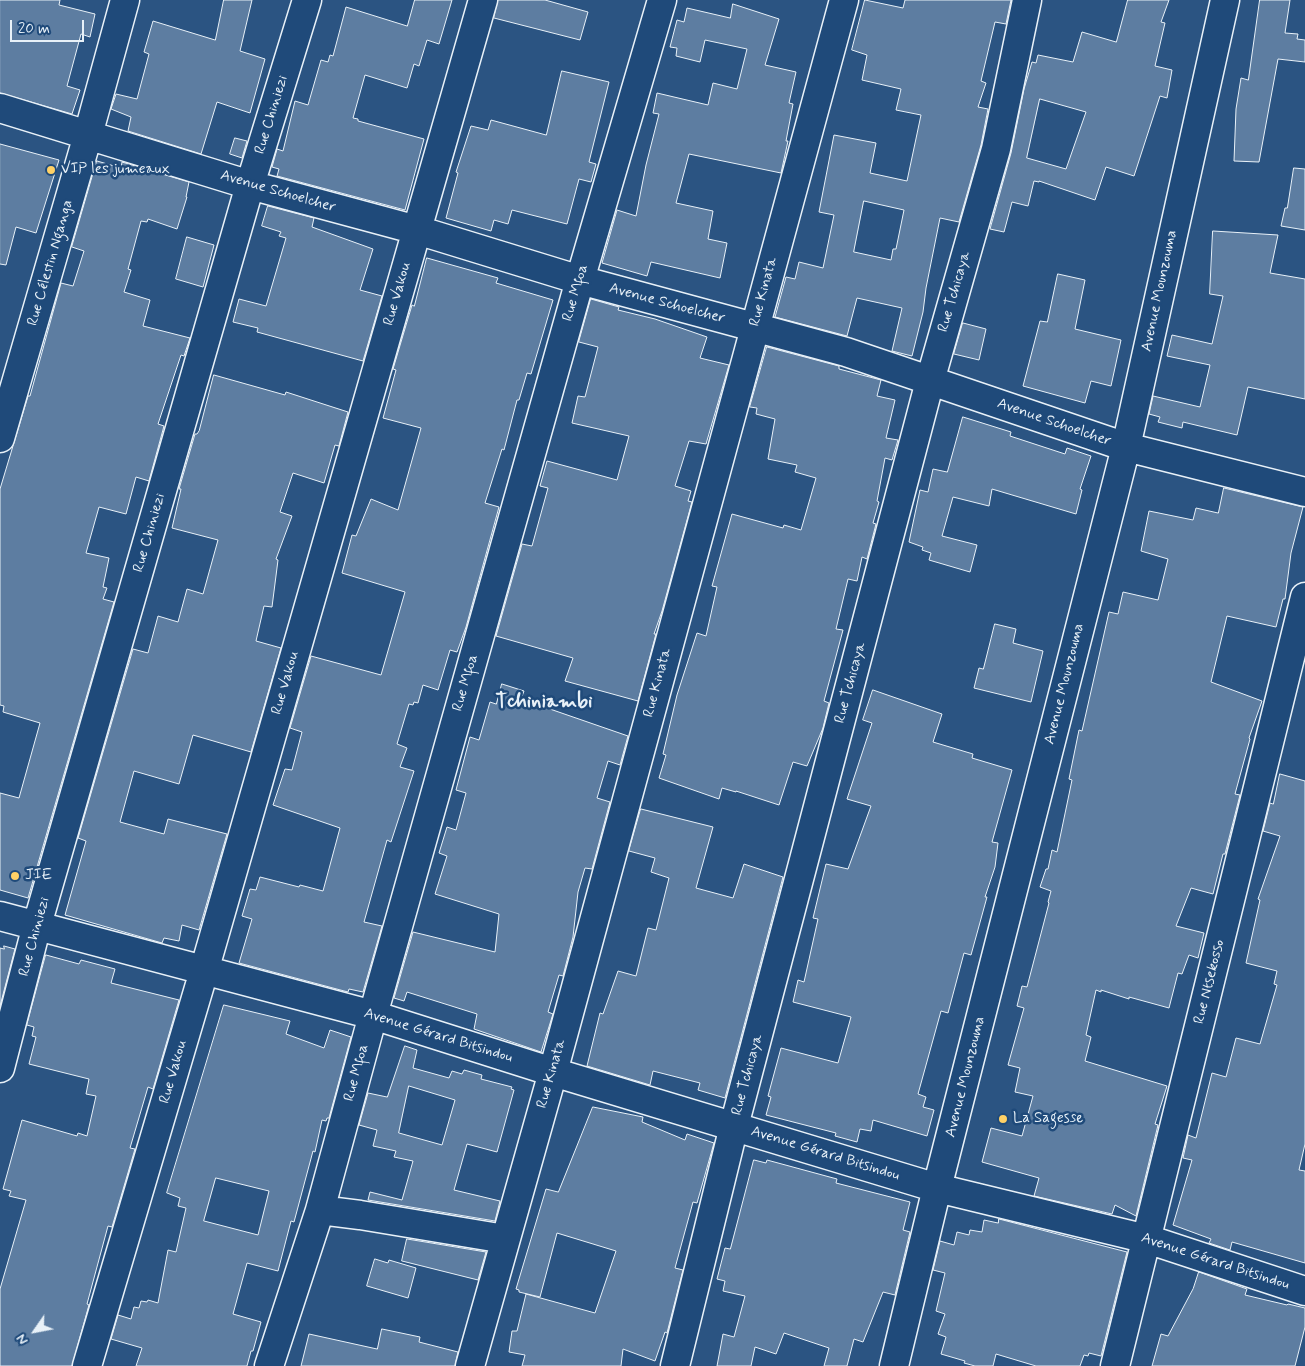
<!DOCTYPE html>
<meta charset="utf-8">
<style>
body{margin:0}
#map{position:relative;width:1305px;height:1366px;overflow:hidden;background:#2b5482;font-family:Mynerve,sans-serif}
canvas{display:block}
.north{position:absolute;left:10px;top:1306px;width:50px;height:50px;-webkit-text-stroke:4px #1f4a7a;paint-order:stroke;rotate:237deg;font-size:14px;font-weight:700;line-height:20px;text-align:center;color:#e8f1f8}
.north::after{content:'';display:block;margin:auto;width:18px;height:22px;background:#e8f1f8;clip-path:polygon(50% 0,100% 100%,50% 72%,0 100%)}
.scale{position:absolute;left:10px;top:20px;width:74px;height:22px;box-sizing:border-box;border:2px solid #e8f1f8;border-top:0;padding-left:6px;font-size:15px;line-height:18px;white-space:nowrap;color:#e8f1f8;-webkit-text-stroke:4px #1f4a7a;paint-order:stroke}
</style>
<div id="map">
<canvas width="1305" height="1366"></canvas>
<div class="north">N</div>
<div class="scale">20 m</div>
</div>
<script>
const context = document.querySelector('canvas').getContext('2d');
context.lineJoin = 'round';
function paint(path, color) {
  context.fillStyle = color;
  context.fill(path, 'evenodd');
}
function strokePath(path, color, width, dash) {
  context.strokeStyle = color;
  context.lineWidth = width;
  context.lineCap = dash ? 'butt' : 'round';
  context.setLineDash(dash || []);
  context.stroke(path);
}
function label(font, color, halo, rows, align = 'center') {
  context.font = font + ' Mynerve,sans-serif';
  context.lineWidth = 5;
  context.setLineDash([]);
  context.textBaseline = 'middle';
  context.strokeStyle = halo;
  context.fillStyle = color;
  for (const [text, x, y, turn = 0] of rows) {
    context.save();
    context.translate(x, y);
    context.rotate((+turn || 0) * Math.PI / 180);
    context.textAlign = isNaN(turn) ? turn : align;
    if (halo) context.strokeText(text, 0, 0);
    context.fillText(text, 0, 0);
    context.restore();
  }
}
const building = new Path2D(`
 M0 0H60L59 5 95 14 90 37 81 34 67 86 80 90 72 114 0 93Z
 M224 0H252L240 51 265 59 250 113 217 102 201 154 128 131 131 117 111 109 116 94 137 99 149 54 144 52 153 21 215 40Z
 M415 0H452L439 44 427 40 419 66 414 64 407 88 365 75 353 118 358 119V121L424 139 405 210 277 176 279 169 272 167 277 149 283 151 295 101 308 105 321 60 328 62 330 55 333 56 346 7 407 26Z
 M498 0H545L588 12 580 40 494 18Z
 M865 0 903 8 905 0H1011L1006 24 995 22 981 81 986 83 978 107 988 109 981 145 959 222 940 218 926 288 923 312 912 356 892 351 902 308 857 298 847 336 775 317 786 277 795 279 799 262 823 268 834 215 819 212 834 135 876 143 870 173 907 181 921 115 896 110 901 89 862 80 867 55 852 50ZM864 201 904 210 896 249H893L891 260 854 252Z
 M1128 0H1169L1161 22 1165 23 1155 66 1172 70 1167 98 1160 96 1134 176 1106 167 1095 200 1039 181V182L1034 181 1028 206 1012 202 1004 232 990 229 1011 153 1024 89 1032 62 1036 63 1038 55 1073 62 1082 32 1116 42ZM1040 99 1086 112 1066 169 1027 158Z
 M1260 0H1290L1285 33 1298 34 1297 39 1305 40V62L1278 59 1259 162 1234 161 1236 109 1241 78 1248 80Z
 M733 4 779 19 765 65 796 72 789 103 793 104 786 141H788L781 173 689 154 676 203 713 211 708 239 727 243 720 278 651 262 647 276 602 263 617 210 636 216 646 165 659 114 653 113 657 93 708 105 713 83 737 89 747 49 705 40 700 62 676 56 677 48 670 47 677 20 684 22 687 8 730 18Z
 M562 71 609 82 589 162 596 164 591 182 579 179 567 224 512 210 508 224 494 220 491 231 446 218 458 173 456 172 471 126 488 130 491 120 546 135Z
 M235 138 247 141 242 158 230 154Z
 M0 144 59 160 36 233 16 227 6 265 0 264Z
 M97 161 121 168 122 162 189 182 186 197H187L177 229 148 219 147 222 141 221 128 269 131 270 124 292 150 300 143 326 190 338 184 356 181 355 158 424 164 426 149 481 136 477 126 514 99 507 86 553 109 558 103 587 107 588 103 599 114 602 28 898 0 890V793L19 798 40 723 3 712 4 706 0 705V489L28 396H30L61 283 73 286 84 251 72 247Z
 M1294 168 1305 169V230L1281 226 1285 208H1287Z
 M268 206 314 218 312 227 373 249 360 290 382 296 363 361 257 332 258 328 233 322 239 299 266 306 286 238 279 236 281 232 262 226Z
 M1213 231 1278 235 1270 273 1305 279V399L1248 387 1237 435 1183 422 1182 428 1158 422 1160 417 1149 414 1153 396 1200 407 1210 365 1167 356 1172 335 1212 344 1223 296 1210 294Z
 M187 237 214 245 203 287 176 279Z
 M427 258 498 278 496 283 553 300 531 374 527 373 519 400H517L504 450 502 449 485 503 499 507 466 627 457 652 450 650 438 690 423 685 418 703 414 702 413 705 409 704 397 744 407 748 400 767 414 771 391 842 387 840 364 922 382 926 363 992 349 989 348 992 239 963 252 919 242 916 250 889 256 890 260 877 299 887 300 885 323 891 340 828 273 805 285 769 292 770 302 732 290 728 311 656 381 675 405 592 342 573 352 535 356 536 371 499 398 510 421 428 383 418 396 370 393 369 412 305 414 306Z
 M1058 274 1085 280 1075 329 1121 340 1111 386 1091 381 1085 403 1023 386 1040 321 1047 322Z
 M591 299 619 307 618 310 655 319 707 337 700 358 729 365 706 444 689 441 675 486 691 491 688 501 692 502 662 611 654 634H656L638 701 565 681 573 658 496 636 522 544 532 546 548 488 540 486 547 461 617 480 629 436 572 423 578 396 585 397 598 347 579 342Z
 M963 323 986 329 979 360 954 354Z
 M767 347 839 366V369L881 380 877 396 895 400 886 438 898 440 892 460 885 458 877 501 879 502 873 523 876 524 867 559 862 557 857 581 848 579 836 629 843 630 824 701 829 703 823 728 807 766 793 762 779 805 736 791V792L722 788 719 799 659 778 666 755 663 754 677 695 697 633 706 636 717 587 712 586 732 514 783 528 784 525 801 530 816 478 795 472 797 465 768 459 775 419 756 414 757 408 750 407Z
 M214 375 285 395 286 392 348 412 339 446 335 445 324 483 293 473 280 512 292 516 276 559 278 560 272 607 264 606 256 641 281 648 251 752 193 735 179 784 134 771 120 822 164 834 168 819 227 834 199 930 182 925 179 941 164 938 162 943 65 915 86 841 78 838 133 649 148 653 158 616 178 622 187 589 203 594 218 540 172 528 181 489H179L195 434H197L199 431Z
 M963 417 1011 432 1010 436 1065 454 1067 448 1091 456 1080 489 1082 490 1076 514 992 489 989 506 953 497 942 536 977 545 970 572 929 560 931 553 922 550 923 547 909 542 920 490 928 492 933 469 947 472Z
 M1224 488 1303 507 1291 553 1285 599H1283L1276 627 1227 616 1211 682 1262 701 1249 738 1250 739 1235 794 1240 795 1225 854H1223L1213 894 1191 888 1176 926 1204 933 1198 958 1189 955 1182 974 1178 973 1169 1008 1129 997V999L1101 990V992L1096 990 1086 1035 1091 1037 1085 1061 1167 1086 1155 1124 1158 1125 1136 1216 1115 1205 1112 1214 1034 1196 1039 1178 982 1162 991 1128 1022 1136 1033 1096 1015 1092 1020 1068 1008 1065 1024 1008 1017 1006 1022 986 1027 987 1049 903 1048 902 1051 891 1040 887 1046 869H1048L1052 850 1057 852 1072 780 1069 779 1079 730 1082 731 1109 612 1118 614 1123 592 1158 600 1168 559 1141 551 1149 511 1193 520 1196 508 1218 513Z
 M995 624 1016 629 1013 643 1043 651 1031 702 974 688 979 668 983 669Z
 M502 684 524 691 521 699 628 736 620 765 608 761 597 798 610 802 592 869 585 868 578 892 573 937 563 976 559 975 548 1012 553 1014 541 1052 474 1029 477 1014 407 992 404 1001 394 998 413 932 495 952 499 914 435 894 447 856 439 853 447 827 456 830 466 793 456 790 470 737 479 740 490 702 496 704Z
 M873 690 942 714 933 742 973 754 972 758 1012 770 992 842 998 843 995 867 985 897H987L971 955 964 953 948 1013 941 1011 918 1094 926 1097 923 1107 934 1110 927 1136 873 1120 871 1131 860 1129 857 1142 835 1136 836 1133 766 1115 771 1097 768 1096 781 1048 838 1063 851 1017 793 1002 798 980 804 982 818 919 813 918 826 864 848 869 871 806 847 799 872 723 863 720Z
 M1280 774 1305 781V1144L1299 1170 1305 1171V1263L1232 1242 1230 1250 1209 1243 1211 1239 1173 1225 1192 1160 1183 1158 1188 1135 1196 1138 1212 1073 1226 1077 1236 1038 1260 1044 1277 985 1274 984 1277 971 1246 963 1260 900 1258 899 1280 836 1263 831 1270 803 1273 804Z
 M641 809 713 827 696 888 733 898 744 864 783 877 725 1098 698 1090 700 1083 653 1071 650 1085 587 1066 600 1013 603 1014 618 971 636 976 648 928 656 930 669 878 651 872 655 858 629 851Z
 M4 946 15 949 0 1006V948L4 949Z
 M46 955 79 964 81 960 115 969 111 983 179 1000 153 1089 148 1087 130 1148 135 1149 112 1227 108 1226 87 1304 89 1305 72 1366H0V1289L26 1200 9 1196 11 1191 3 1189 22 1120 77 1136 78 1133 87 1136 96 1096 86 1094 89 1079 29 1064 36 1037 32 1036 34 1027 27 1025Z
 M224 1005 290 1021 286 1034 324 1048 330 1030 351 1037 329 1118H327L326 1121 322 1120 315 1152 313 1151 294 1222 291 1221 278 1271 247 1263 233 1314 261 1322 253 1351H251L247 1366H136L142 1348 111 1339 118 1315 131 1319 134 1307 139 1308 141 1301 147 1302 148 1300 158 1303 168 1250 176 1252 186 1208 178 1206 180 1198 167 1193ZM216 1178 269 1191 258 1235 204 1221Z
 M405 1046 417 1050 413 1068 449 1078 452 1071 462 1074 464 1070 482 1075 481 1079 512 1087 511 1089 514 1090 497 1152 467 1144 454 1190 500 1201 495 1221 368 1200 370 1192 402 1200 413 1161 394 1157 396 1151 373 1146 377 1130 359 1125 368 1093 387 1097ZM409 1086 455 1100 442 1145 399 1133Z
 M593 1107 643 1117 642 1122 685 1140 687 1134 714 1143 697 1203 693 1202 675 1268 683 1270 667 1333 665 1332 655 1361 623 1349 621 1366H522L525 1355 509 1352 512 1331H517L526 1294 595 1313 616 1251 557 1233 540 1297 519 1292V1290L516 1289 546 1189 558 1192Z
 M754 1160 766 1163 767 1160 837 1179 836 1183 910 1202 903 1230 910 1232 895 1295 883 1292 863 1342 854 1339 847 1366H824L829 1348 784 1333 776 1354 755 1347 751 1366H717L723 1334 734 1337 745 1296 723 1291 725 1281 717 1279 725 1248 730 1249Z
 M999 1219 1127 1252 1101 1356 1089 1353 1088 1356 1084 1355 1080 1366H1036L996 1354 993 1366H975L964 1363 965 1361 941 1354 946 1337 938 1334 945 1314 936 1311 945 1273 933 1270 940 1241 954 1245 957 1232 969 1235 970 1230 982 1232 984 1220 998 1223Z
 M407 1239 486 1252 478 1280 402 1261Z
 M375 1259 388 1263 389 1260 416 1268 408 1298 367 1286Z
 M1199 1272 1247 1289 1245 1295 1287 1305 1288 1304 1305 1308V1327L1295 1366H1152L1161 1334 1168 1336 1193 1289Z
 M382 1329 420 1337 419 1342 458 1352 455 1366H301L309 1334 377 1349Z`);
const minor = new Path2D(`
 M0 108 250 185 417 230 580 280 846 352 1126 447 1305 492
 M0 438 88 135 125 0
 M0 916 373 1015 553 1072 937 1188 1147 1239 1305 1291
 M0 1068 37 925 250 185 307 0
 M320 1210 360 1215 505 1239
 M87 1366 204 971 483 0
 M269 1366 320 1210 373 1015 580 280 662 0
 M470 1366 553 1072 844 0
 M675 1366 734 1126 930 381 996 149 1027 0
 M894 1366 937 1188 1126 447 1225 0
 M1115 1366 1305 597`);
const markers = [
 [51,170,5,"#ffd166"],
 [15,876,5,"#ffd166"],
 [1003,1119,5,"#ffd166"]
];
const streetNames = [
 ["Rue Chiniezi",272,115,-73],
 ["Avenue Schoelcher",278,192,16],
 ["Rue Célestin Nganga",51,263,-74],
 ["Avenue Mounzouma",1160,291,-78],
 ["Rue Kinata",764,292,-75],
 ["Rue Tchicaya",955,292,-74],
 ["Rue Mfoa",576,293,-74],
 ["Rue Vakou",398,294,-74],
 ["Avenue Schoelcher",667,304,15],
 ["Avenue Schoelcher",1054,423,19],
 ["Rue Chiniezi",150,533,-74],
 ["Rue Vakou",286,683,-74],
 ["Rue Mfoa",466,683,-74],
 ["Rue Kinata",658,683,-75],
 ["Rue Tchicaya",851,683,-75],
 ["Avenue Mounzouma",1065,684,-76],
 ["Rue Chiniezi",35,937,-75],
 ["Rue Ntsekosso",1210,982,-76],
 ["Avenue Gérard Bitsindou",438,1036,17],
 ["Rue Vakou",174,1072,-74],
 ["Rue Mfoa",357,1073,-75],
 ["Rue Kinata",552,1074,-74],
 ["Rue Tchicaya",748,1075,-75],
 ["Avenue Mounzouma",966,1077,-76],
 ["Avenue Gérard Bitsindou",825,1154,17],
 ["Avenue Gérard Bitsindou",1215,1262,18]
];
const poiNames = [
 ["VIP les jumeaux",61,170],
 ["JIE",25,876],
 ["La Sagesse",1013,1119]
];
const districtNames = [
 ["Tchiniambi",544,703]
];
paint(building, '#5d7da1');
strokePath(building, '#e8f1f8', 1);
strokePath(minor, '#e8f1f8', 31);
strokePath(minor, '#1f4a7a', 28);
for (const [x, y, r, color] of markers) {
  const dot = new Path2D();
  dot.arc(x, y, r, 0, 2 * Math.PI);
  context.fillStyle = color;
  context.fill(dot);
  strokePath(dot, '#1f4a7a', 2);
}
label('15px', '#e8f1f8', '#1f4a7a', streetNames);
label('15px', '#e8f1f8', '#1f4a7a', poiNames, 'left');
label('bold 20px', '#e8f1f8', '#1f4a7a', districtNames);
</script>
